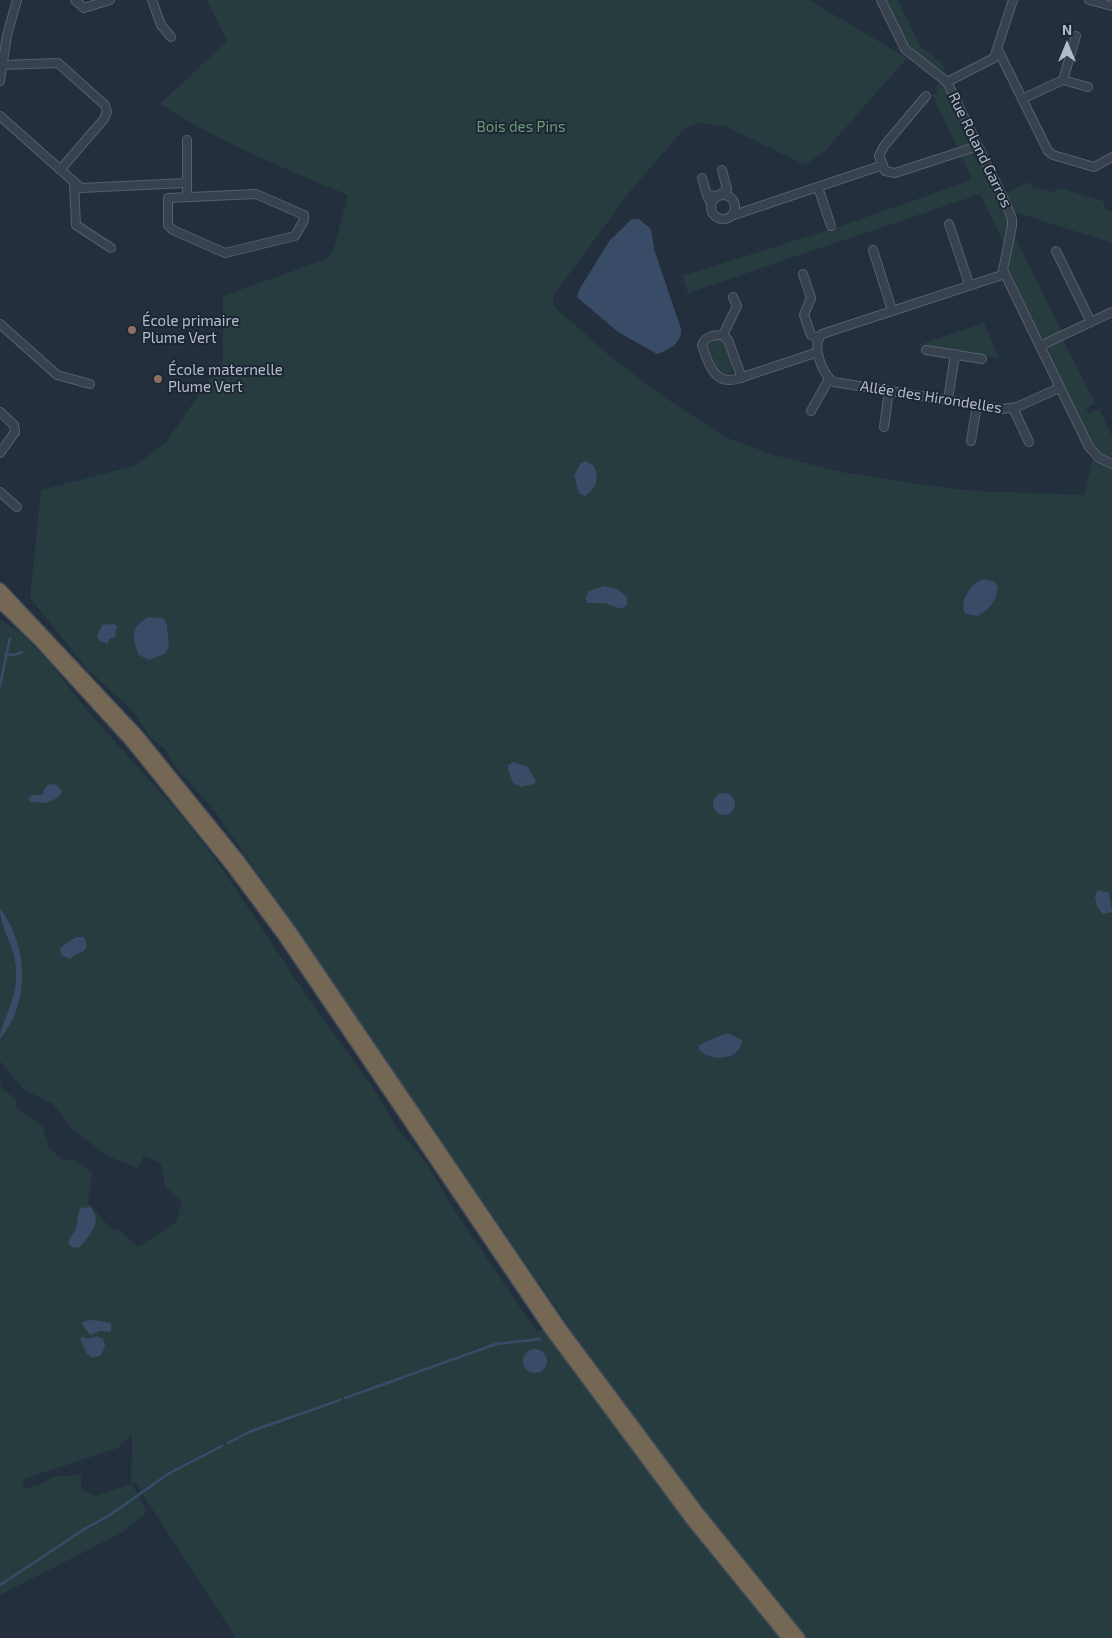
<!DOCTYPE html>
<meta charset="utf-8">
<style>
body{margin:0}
#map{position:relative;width:1112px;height:1638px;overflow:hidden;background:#242f3e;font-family:"Exo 2",sans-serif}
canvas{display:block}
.north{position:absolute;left:1042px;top:20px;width:50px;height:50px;-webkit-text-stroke:4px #1d2633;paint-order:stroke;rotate:0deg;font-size:14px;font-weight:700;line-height:20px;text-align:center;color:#b4bcc9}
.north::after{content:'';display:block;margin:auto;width:18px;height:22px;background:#b4bcc9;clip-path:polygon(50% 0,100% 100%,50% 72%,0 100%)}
</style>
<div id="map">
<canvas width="1112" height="1638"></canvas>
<div class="north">N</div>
</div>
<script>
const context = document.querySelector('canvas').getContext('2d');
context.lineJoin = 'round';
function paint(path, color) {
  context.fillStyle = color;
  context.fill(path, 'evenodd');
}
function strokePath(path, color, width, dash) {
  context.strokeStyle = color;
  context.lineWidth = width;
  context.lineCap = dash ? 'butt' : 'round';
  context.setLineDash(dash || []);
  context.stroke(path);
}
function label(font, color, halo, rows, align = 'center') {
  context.font = font + ' "Exo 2",sans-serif';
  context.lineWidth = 4;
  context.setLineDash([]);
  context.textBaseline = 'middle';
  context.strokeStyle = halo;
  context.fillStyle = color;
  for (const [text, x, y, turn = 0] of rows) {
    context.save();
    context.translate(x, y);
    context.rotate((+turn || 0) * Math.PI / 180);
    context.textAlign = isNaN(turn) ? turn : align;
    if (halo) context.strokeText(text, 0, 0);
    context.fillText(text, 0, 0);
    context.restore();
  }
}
const green = new Path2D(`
 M207 0H809L907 58 825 151 805 165 725 126 699 123 685 128 631 190 553 296 554 306 605 352 664 397 725 437 774 455 841 472 925 485 976 491 1084 495 1093 459 1112 469V1638H236L135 1482 132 1484 147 1512 123 1532 0 1595V1081L2 1090 17 1099 16 1107 43 1127 49 1148 63 1160H75L92 1173 88 1202 111 1229 120 1231 138 1247 176 1222 182 1203 165 1186 161 1163 144 1156 137 1168 107 1156 73 1130 52 1103 24 1090 0 1061V620L21 633 51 664 85 708 185 820 224 871 304 992 374 1089 398 1129 428 1165 447 1199 536 1331 570 1328 214 810 173 764 165 749 150 738 133 711 88 670 30 598 41 490 134 466 166 442 223 360V296L329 258 334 248 348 195C284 169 218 141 160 104L227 41ZM132 1434 131 1484 95 1496 81 1490V1475L55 1476 41 1484 23 1489 24 1479 118 1448Z
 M885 0H898L920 46 942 63 947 75 908 47Z
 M940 82 946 88 971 139 967 145 958 148 932 95 937 93V85Z
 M971 152 977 155 1008 216 1009 223 1004 243 980 194 688 293 682 276 835 228 969 181 971 178 961 155Z
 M1029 182 1031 186 1053 192 1060 188 1103 201 1106 209 1112 212V243L1015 212 1012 219 1002 195Z
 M1014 234 1062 332 1047 340 1038 335 1007 270Z
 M984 323 999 358 919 345Z
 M716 339 725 341 733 365 730 372 723 375 716 373 705 346 710 340Z
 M1063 340 1095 403 1086 408 1089 414 1099 409 1112 436V459L1101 453 1092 443 1050 359 1048 348Z`);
const water = new Path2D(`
 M632 219H639L651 229 654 249 681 329C682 344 668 350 657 354L618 332 577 297 579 290 610 240Z
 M586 461 594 466C599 479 597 488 585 496L579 493 574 476 580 464Z
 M984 579 995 582 998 588C996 601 989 610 978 616L966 614C957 604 972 581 984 579Z
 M604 586 617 589 627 597V605L620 609 605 603H587L585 598 589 591Z
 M149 617 163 618 167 624 169 647 164 654 149 660 139 655C131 637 131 626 149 617Z
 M113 624 117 626 115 637 109 639 108 644 99 641 97 636 102 625Z
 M513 762 528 767 536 781 534 784 521 787 513 783 508 770V765Z
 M49 784 57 785 62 791 59 797 47 803 30 802 28 798 33 795H43L44 789Z
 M713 804a11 11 0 1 1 22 0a11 11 0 1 1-22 0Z
 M1098 890 1109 893 1112 912 1103 914 1097 907 1095 896Z
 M0 908C28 946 31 1002 0 1039 0 1029 3 1025 6 1017 13 1001 17 985 16 968 15 946 0 929 0 908Z
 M76 937H84L87 946 84 951 74 955 70 959 61 955 60 948Z
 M727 1033 742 1040C742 1060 710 1063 699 1049V1045Z
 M90 1207C104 1222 90 1234 80 1247L73 1248 68 1243C70 1237 74 1233 76 1228 79 1221 76 1214 81 1208Z
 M94 1320 111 1323V1332L100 1331 90 1335 82 1324 84 1321Z
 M96 1336 103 1339 105 1346 101 1355 93 1358 87 1354 80 1339 83 1337 89 1339Z
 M523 1361a12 12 0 1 1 24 0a12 12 0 1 1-24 0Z`);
const stream = new Path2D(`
 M5 654 14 655 22 652
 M0 686 10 638
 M345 1398 496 1344 540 1339
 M228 1443 249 1432 340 1400
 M0 1585 86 1528 110 1515 168 1474 222 1446`);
const minor = new Path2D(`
 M75 0 84 8 110 0
 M152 0 161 25 171 37
 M881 0 905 49 947 82 1007 206 1012 219V226L1003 270 1089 447 1099 458 1112 464
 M1089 0 1112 6
 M998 50 1048 151 1053 155 1094 167 1112 157
 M2 65 58 63 105 105 107 112 104 119 60 170
 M1063 80 1076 36
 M0 81 7 35 17 0
 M947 82 994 58 1013 0
 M1022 99 1063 80 1088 87
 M0 116 81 188 186 183
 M883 165 879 156 884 146 926 96
 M702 178 707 195
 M74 184 76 225 111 248
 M818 187 831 226
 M256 194 304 215V220L295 236 225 253 173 230 168 225V198Z
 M711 207a12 12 0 1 1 24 0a12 12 0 1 1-24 0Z
 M187 197V140
 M711 204 707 195 719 196 727 189 722 170
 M731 216 883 165 885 171 895 173 978 146
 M949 224 969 284
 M873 250 892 310
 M1056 251 1091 322
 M803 274 811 298 804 315 811 335 818 338
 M1005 274 822 334C811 345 822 375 834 382L1002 409 1017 407 1059 388
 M0 324 57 375 90 384
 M723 335 737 306 733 297
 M1040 346 1112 312
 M926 350 982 359
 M742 378 728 340 723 335C714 335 705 336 702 345 708 362 713 385 737 379L818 352
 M948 400 955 354
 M1013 408 1029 442
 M811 411 829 379
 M0 412 14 425 15 432 0 453
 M884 427 889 391
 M971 441 977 405
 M0 492 17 507`);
const highway = new Path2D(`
 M0 589 137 735 239 861 291 932 561 1329 699 1514 799 1638
 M0 602 39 640 131 741 232 866 284 936 551 1330 692 1520 788 1638`);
const markers = [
 [132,330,5,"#8d6e63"],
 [158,379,5,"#8d6e63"]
];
const parkNames = [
 ["Bois des Pins",521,127]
];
const streetNames = [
 ["Rue Roland Garros",980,150,64],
 ["Allée des Hirondelles",931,397,9]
];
const poiNames = [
 ["École primaire",142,321],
 ["Plume Vert",142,338],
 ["École maternelle",168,370],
 ["Plume Vert",168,387]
];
paint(green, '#263c3f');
paint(water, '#394c67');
strokePath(stream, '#394c67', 2.5);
strokePath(minor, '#565f6c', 10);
strokePath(highway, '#434c59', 14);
strokePath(minor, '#38414e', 8);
strokePath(highway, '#746855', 11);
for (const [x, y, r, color] of markers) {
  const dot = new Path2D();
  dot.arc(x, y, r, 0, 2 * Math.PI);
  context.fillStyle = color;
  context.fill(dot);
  strokePath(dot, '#1d2633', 2);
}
label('15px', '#6b9a76', '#1d2633', parkNames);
label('15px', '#b4bcc9', '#1d2633', streetNames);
label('15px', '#b4bcc9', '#1d2633', poiNames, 'left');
</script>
